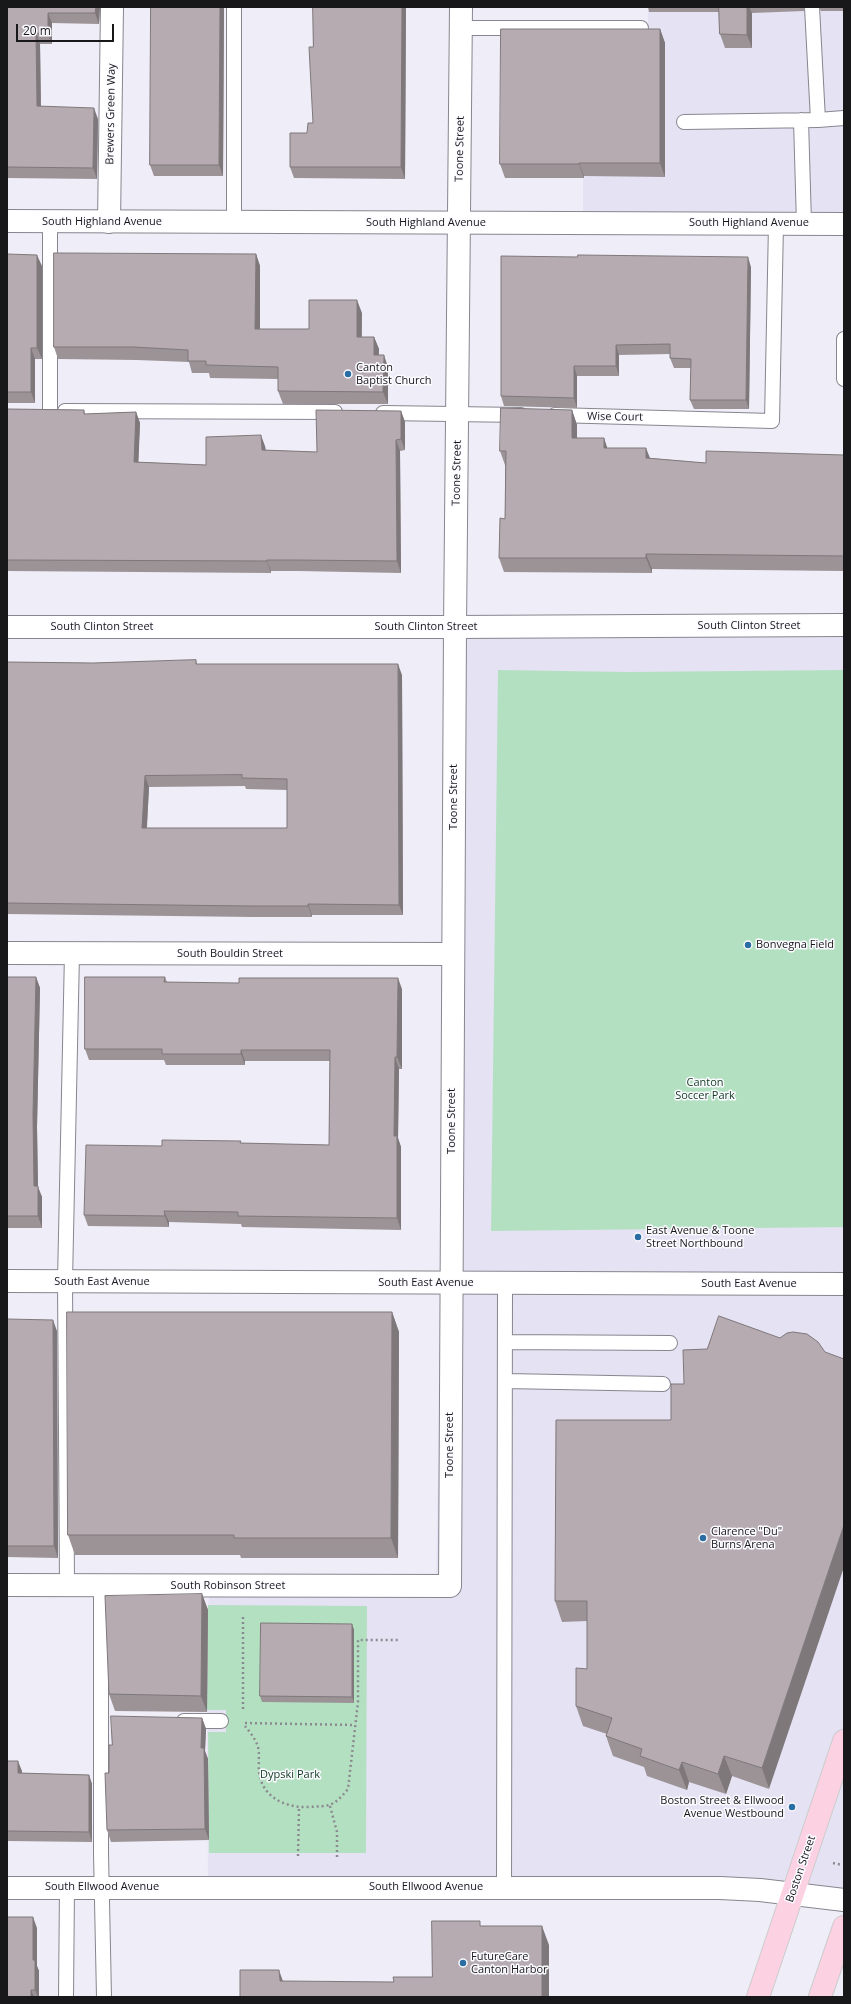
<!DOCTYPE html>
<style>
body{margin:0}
#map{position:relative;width:851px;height:2004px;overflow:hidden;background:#efedf7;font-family:"Open Sans",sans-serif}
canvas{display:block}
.frame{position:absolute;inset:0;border:8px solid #18181b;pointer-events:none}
.scale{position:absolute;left:16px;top:24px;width:98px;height:18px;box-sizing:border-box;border:2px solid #18181b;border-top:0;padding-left:5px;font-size:12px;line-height:14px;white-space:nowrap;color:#18181b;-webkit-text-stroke:3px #fcfbff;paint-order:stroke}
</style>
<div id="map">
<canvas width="851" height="2004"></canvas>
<div class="frame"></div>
<div class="scale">20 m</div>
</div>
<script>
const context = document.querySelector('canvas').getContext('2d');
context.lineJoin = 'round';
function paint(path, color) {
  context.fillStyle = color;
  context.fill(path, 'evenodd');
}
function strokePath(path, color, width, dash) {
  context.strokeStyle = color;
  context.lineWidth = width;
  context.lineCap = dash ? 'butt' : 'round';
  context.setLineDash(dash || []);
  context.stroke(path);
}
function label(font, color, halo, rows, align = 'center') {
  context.font = font + ' "Open Sans",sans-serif';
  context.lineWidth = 3;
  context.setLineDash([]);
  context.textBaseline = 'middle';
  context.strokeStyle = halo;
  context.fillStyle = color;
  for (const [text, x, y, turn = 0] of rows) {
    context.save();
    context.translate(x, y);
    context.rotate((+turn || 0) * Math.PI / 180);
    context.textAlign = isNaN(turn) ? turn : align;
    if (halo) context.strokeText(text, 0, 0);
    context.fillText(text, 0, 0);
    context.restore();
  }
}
const built = new Path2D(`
 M648 7H844V221H583V29H648Z
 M452 621H844V1898L208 1887 207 1692 208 1605 210 1591 436 1592Z`);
const green = new Path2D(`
 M498 670 628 672 844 670V1227L491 1231Z
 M208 1605 367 1606 366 1853H209L208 1732H226V1710H207Z`);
const path = new Path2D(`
 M243 1709V1614
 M245 1723 355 1725
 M245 1726C249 1731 254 1737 257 1744 261 1753 257 1767 260 1777 265 1799 288 1808 308 1807 330 1806 333 1807 348 1789L358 1702V1640H399
 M330 1806 337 1832V1857
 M298 1856 299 1807
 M833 1863 842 1865`);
const service = new Path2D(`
 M234 7V222
 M812 7 818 120 844 118
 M461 28H641
 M801 120 804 224
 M684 122 818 120
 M844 339V379
 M50 411V221
 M65 411 335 412
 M383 413 521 415
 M555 415 772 421 776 224
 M506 1342 670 1343
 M506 1381 663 1384
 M67 1585 65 1281 72 953
 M101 1586V1853L104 1997
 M184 1721H221
 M504 1886 505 1283
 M66 1997 67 1887`);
const minor = new Path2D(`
 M109 222 112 7
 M7 627H455L844 625
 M7 953 453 954
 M7 1585 450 1586 455 627 461 7`);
const tertiary = new Path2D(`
 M7 221 844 224
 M7 1281 844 1284
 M7 1888H720L760 1890 844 1900`);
const primary = new Path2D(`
 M758 1997 844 1741
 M820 1997 844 1927`);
const wall = new Path2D(`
 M7 7H100L99 24 52 23V44H40L41 106 98 119 97 179 7 178Z
 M151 7H224L223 176H154L150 165Z
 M313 7H406L405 179 294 178 290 167 313 123Z
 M648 7H804V11L752 13V48H725L720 34 719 12H649Z
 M819 7H844V11H821Z
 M660 29 665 43V177L584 176V178H505L500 164Z
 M7 254 42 266V359H35V403H7Z
 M256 254 260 266V329H309L362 313V337H374L379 349V355L388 367V404H283L278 391V379L210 378 209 373H192L189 362 137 360 58 359 54 347Z
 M751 267 749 409H694L690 400 691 368H674L670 358V354L619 355V376H577V408L504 406 501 396Z
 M7 409 84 410 85 414 136 412 140 423 138 462 206 465 265 446 266 450 317 452 401 411 405 422V450L400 451 401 573 298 571H271V573L7 571Z
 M572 410 577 425V438H604L607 448 650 458 706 463 844 455V571L652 569V573L504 572 499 558 505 519V465L500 451Z
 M196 660 197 664 402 675 403 915H312V917H253L7 914V662L93 663ZM245 786 246 789 287 790V828H147L149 787Z
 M7 977H36L40 988 37 1127 38 1187 42 1197V1228H7Z
 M165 977 167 982 402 989V1069H399L398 1138 401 1147V1230L242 1227 241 1224 169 1222V1227L88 1226 84 1215 162 1146 242 1143 329 1145 330 1061H245V1065H166L164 1060H89L85 1049Z
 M392 1312 399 1332 398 1558H241L240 1555H75L68 1535Z
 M7 1319 57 1331 58 1558 7 1557Z
 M671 1420 769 1789 732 1776 726 1794 689 1782 687 1790 647 1776 644 1767 613 1756 606 1736 607 1734 583 1726 576 1706 587 1669V1621L562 1622 555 1601Z
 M202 1594 208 1610 207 1712 115 1711 109 1694Z
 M352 1624 354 1630V1703L262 1702 260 1696Z
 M202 1718 206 1729 205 1751 208 1759 209 1840 111 1842 107 1830 109 1773 112 1745Z
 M7 1761 22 1771V1773L89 1775 92 1784V1842L7 1841Z
 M37 1928V1966L39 1971V1997H7Z`);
const shadedWall = new Path2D(`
 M96 7H100L99 24 95 13Z
 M220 7H224L223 176 219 165Z
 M402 7H406L405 179 401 167Z
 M747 7H749L752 13V48L747 35Z
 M48 13 52 23V44L48 34Z
 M660 29 665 43V177L660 163Z
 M36 33 40 44 41 117 37 106Z
 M94 108 98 119 97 179 93 168Z
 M579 163 584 176V178L579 164Z
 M256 254 260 266V342L255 329Z
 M37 255 42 266V359L37 348Z
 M748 257 751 267 749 409 746 400Z
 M357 300 362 313 361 349 357 337Z
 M374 337 379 349 378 367 374 355Z
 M616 345 619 355V376L616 366Z
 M31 348 35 359V403L31 392Z
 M384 355 388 367V404L383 392Z
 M574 366 577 376V408L574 398Z
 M572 410 577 425V453L572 438Z
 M401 411 405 422V450L401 439Z
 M136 412 140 423 138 473 134 462Z
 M261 435 265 446 266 461 262 450Z
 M604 438 609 453 604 448Z
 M396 440 400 451 401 573 397 561Z
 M646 448 652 463 646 458Z
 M646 554 652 569V573L646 558Z
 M267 560 271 571V573L267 561Z
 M398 664 402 675 403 915 399 905Z
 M145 776 149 787 146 839 142 828Z
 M308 904 312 915V917L308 906Z
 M36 977 40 988 37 1127 38 1187 42 1197V1228L38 1216 34 1186 33 1115Z
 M398 978 402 989V1069L397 1057Z
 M241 1050 245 1061V1065L241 1054Z
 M395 1057 399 1069 398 1138 401 1147V1230L397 1218 394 1136Z
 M164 1211 169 1222V1227L165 1216Z
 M392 1312 399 1332 398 1558 391 1538Z
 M53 1320 57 1331 58 1558 54 1546Z
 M844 1525V1567L769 1789 762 1768Z
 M202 1594 208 1610 207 1712 201 1696Z
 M352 1624 354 1630V1703L352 1697Z
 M202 1718 206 1729 205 1751 208 1759 209 1840 205 1829 201 1748Z
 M724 1756 732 1776 726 1794 718 1774Z
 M18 1761 22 1771 21 1783 18 1773Z
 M682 1762 689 1782 687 1790 679 1770Z
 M89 1775 92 1784V1842L89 1832Z
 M33 1917 37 1928V1966L39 1971V1997H38L35 1990 33 1960Z
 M542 1926 549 1945V1997H542Z
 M279 1970 286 1990 280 1981Z
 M31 1990 34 1997H31Z`);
const building = new Path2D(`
 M7 7H96L95 13H48V34L36 33 37 106 94 108 93 168 7 167Z
 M151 7H220L219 165H150Z
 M313 7H402L401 167H290V133H307L308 123H313L309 47H313Z
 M719 7H747V35L720 34Z
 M501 29H660V163H579V164H500Z
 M54 253 256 254 255 329H309V300H357V337H374V355H384L383 392 278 391V367L206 365V361H188V350L133 347H54Z
 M7 254 37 255V348H31V392H7Z
 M578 255 748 257 746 400H690L691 359 670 358V344L616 345V366H574V398L501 396V256L577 257Z
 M501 408 572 410V438H604V448H646V458L706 463V451L844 455V556L646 554V558H499L500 518 505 519 506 451H500Z
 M7 409 84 410V414L136 412 134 462 206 465V437L261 435 262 450 317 452 316 410 401 411V439L396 440 397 561 294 560H267V561L7 560Z
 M196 660V664H398L399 905 308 904V906H249L7 903V662L93 663ZM242 775V778L287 779V828H142L145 776Z
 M7 977H36L33 1115 34 1186H38V1216H7Z
 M85 977H165L164 982 239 983V978H398L397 1057H395L394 1136H397V1218L238 1216V1212L164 1211 165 1216 84 1215 86 1145 162 1146V1140L241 1141 240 1143 329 1145 330 1050H241V1054H162V1049H85Z
 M67 1312H392L391 1538H234V1535H68Z
 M719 1316 780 1338 787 1333 793 1332 807 1334 818 1342 825 1352 844 1359V1525L762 1768 724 1756 718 1774 682 1762 679 1770 640 1756 642 1749 606 1736 612 1718 576 1706V1668L587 1669V1601H555L556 1420H671V1384H684L683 1350 707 1349Z
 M7 1319 53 1320 54 1546H7Z
 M202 1594 201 1696 109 1694 105 1596Z
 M261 1623 352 1624V1697L260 1696Z
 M111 1716 202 1718 201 1748H204L205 1829 107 1830 105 1773H109V1745H112Z
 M7 1761H18V1773L89 1775V1832L7 1831Z
 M7 1917H33V1960H35V1990H31V1997H7Z
 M432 1921H480V1926H542V1997H240V1970H279L280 1981 394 1982 393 1977H432Z`);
const markers = [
 [348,374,4,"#2a6da3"],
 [748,945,4,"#2a6da3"],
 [638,1237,4,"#2a6da3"],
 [703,1538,4,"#2a6da3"],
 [792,1807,4,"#2a6da3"],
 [463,1963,4,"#2a6da3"]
];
const streetNames = [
 ["Brewers Green Way",111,114,-89],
 ["Toone Street",460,149,-89],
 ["South Highland Avenue",102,222],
 ["South Highland Avenue",426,223],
 ["South Highland Avenue",749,223],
 ["Wise Court",615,417,1],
 ["Toone Street",457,473,-89],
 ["South Clinton Street",749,626],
 ["South Clinton Street",102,627],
 ["South Clinton Street",426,627],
 ["Toone Street",454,797,-90],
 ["South Bouldin Street",230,954],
 ["Toone Street",452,1121,-90],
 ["South East Avenue",102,1282],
 ["South East Avenue",426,1283],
 ["South East Avenue",749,1284],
 ["Toone Street",450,1445,-90],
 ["South Robinson Street",228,1586],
 ["Boston Street",801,1869,-71],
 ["South Ellwood Avenue",102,1887],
 ["South Ellwood Avenue",426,1887]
];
const poiNames = [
 ["Canton",356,368],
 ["Baptist Church",356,381],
 ["Bonvegna Field",756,945],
 ["East Avenue & Toone",646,1231],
 ["Street Northbound",646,1244],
 ["Clarence \"Du\"",711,1532],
 ["Burns Arena",711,1545],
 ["Boston Street & Ellwood",784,1801,"right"],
 ["Avenue Westbound",784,1814,"right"],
 ["FutureCare",471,1957],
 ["Canton Harbor",471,1970]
];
const parkNames = [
 ["Canton",705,1083],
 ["Soccer Park",705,1096],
 ["Dypski Park",290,1775]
];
paint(built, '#e5e2f3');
paint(green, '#b4e0c2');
strokePath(service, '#87868f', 16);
strokePath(minor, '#87868f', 24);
strokePath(tertiary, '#87868f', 24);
strokePath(primary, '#cccccd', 24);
strokePath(path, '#8c8a91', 2.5, [2, 3]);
strokePath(service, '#fff', 14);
strokePath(minor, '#fff', 22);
strokePath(tertiary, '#fff', 22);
strokePath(primary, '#fcd1e2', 22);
paint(wall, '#9c9397');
paint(shadedWall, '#7f787b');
paint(building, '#b5abb0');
strokePath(building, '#7f787b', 1);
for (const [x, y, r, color] of markers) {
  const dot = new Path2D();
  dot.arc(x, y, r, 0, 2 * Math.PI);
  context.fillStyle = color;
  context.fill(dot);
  strokePath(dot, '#fcfbff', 1.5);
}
label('11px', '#18181b', '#fcfbff', streetNames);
label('11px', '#18181b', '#fcfbff', poiNames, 'left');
label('11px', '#0e3921', '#fcfbff', parkNames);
</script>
